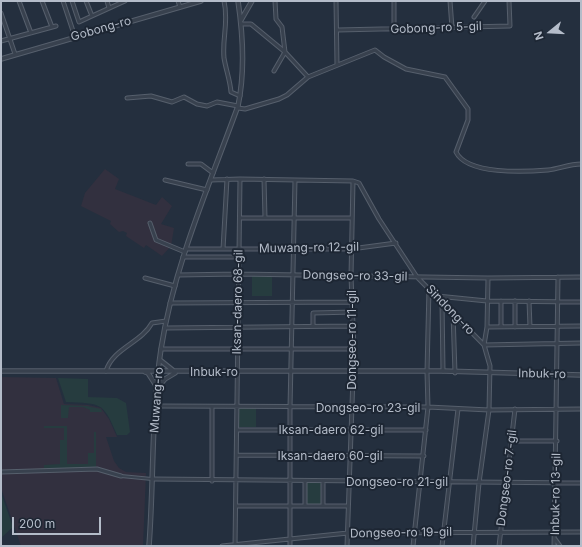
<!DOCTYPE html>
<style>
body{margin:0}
#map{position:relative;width:582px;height:547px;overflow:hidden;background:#242f3e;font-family:Inter,sans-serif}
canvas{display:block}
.frame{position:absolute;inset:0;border:2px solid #b4bcc9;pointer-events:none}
.north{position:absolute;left:530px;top:12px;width:40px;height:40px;-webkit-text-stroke:3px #1d2633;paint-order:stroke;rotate:252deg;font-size:11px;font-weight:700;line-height:16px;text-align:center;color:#b4bcc9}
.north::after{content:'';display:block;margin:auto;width:14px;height:18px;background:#b4bcc9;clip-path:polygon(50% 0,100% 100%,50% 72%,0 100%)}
.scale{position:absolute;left:12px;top:517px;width:89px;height:18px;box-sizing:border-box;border:2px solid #b4bcc9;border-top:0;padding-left:5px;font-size:12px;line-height:14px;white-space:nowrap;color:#b4bcc9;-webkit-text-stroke:3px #1d2633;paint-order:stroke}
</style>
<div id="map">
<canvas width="582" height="547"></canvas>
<div class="frame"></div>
<div class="north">N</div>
<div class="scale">200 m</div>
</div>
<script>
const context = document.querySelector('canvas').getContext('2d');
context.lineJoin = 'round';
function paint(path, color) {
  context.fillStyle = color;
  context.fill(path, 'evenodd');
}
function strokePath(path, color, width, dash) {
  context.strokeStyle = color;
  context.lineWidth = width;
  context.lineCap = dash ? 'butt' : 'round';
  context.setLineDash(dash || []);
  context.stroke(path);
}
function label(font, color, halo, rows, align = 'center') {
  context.font = font + ' Inter,sans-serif';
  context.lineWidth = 4;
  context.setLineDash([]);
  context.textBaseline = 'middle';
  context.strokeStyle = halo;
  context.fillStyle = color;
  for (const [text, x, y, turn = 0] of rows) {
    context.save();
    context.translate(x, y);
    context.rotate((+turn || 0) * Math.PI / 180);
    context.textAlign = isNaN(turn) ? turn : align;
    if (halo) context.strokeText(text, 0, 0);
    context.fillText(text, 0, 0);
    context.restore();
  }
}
const medical = new Path2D(`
 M105 169 119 179 115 189 156 205 162 197 172 206 161 224 174 228 171 246 162 256 146 245 144 248 126 236 127 233 123 231 119 232 110 224 111 221 81 206 85 193Z
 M1 377 56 378 64 404 88 405 101 408 109 419 117 437H106L114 461 119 468 126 472 146 473 143 546H21L1 488Z`);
const green = new Path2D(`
 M252 276H272V296H252Z
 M58 378 88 379V397L117 398 126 403 130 432 127 435H117C103 401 101 404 66 402Z
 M61 405 87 406 101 409 102 412H90V410L83 407H69L68 418H61Z
 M239 408H256V427H239Z
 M44 426H67V464H88V453H94V432H96V468H44V465L60 464V440H64V428H44Z
 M306 483H322V505H306Z
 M1 493 13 527 1 538Z`);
const pedestrian = new Path2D(`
 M121 476 152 479`);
const minor = new Path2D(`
 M19 1 31 33
 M42 1 52 27
 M63 1 75 37
 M72 1 79 22 92 16 86 1
 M107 1 109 8
 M178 1 180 7
 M224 1C229 22 222 37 224 58 226 70 230 80 231 92L240 96
 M336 1 337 65
 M450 1 452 28
 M1 13 15 54
 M92 16 125 1
 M474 17 485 1
 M241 24H251L285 52 308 77
 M338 30 510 26 509 1
 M394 30V1
 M1 41 56 26
 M274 71 285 52 282 27 276 19 275 1
 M127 98 151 96 172 102 184 97 197 104 207 106 217 102 238 106
 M238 108 245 109 279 99 287 95 308 77 375 50 384 57 406 69 445 77 468 109V120L456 152C467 175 525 172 548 170 559 169 569 164 581 164
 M188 164H201L213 173
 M264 179 265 218
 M165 180 207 190
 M211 180 240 179 353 181 359 183 379 219 417 277 484 345 490 366 489 410 479 483 473 546
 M240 218H351
 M150 223 156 240 185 252
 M186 249H351L396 243
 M223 249 227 179
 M183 257H239
 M178 275 238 274 488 278 581 277
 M145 278 175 286
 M488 278 487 327 484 345 581 343
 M437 296 487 301 581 302
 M442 301 443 371
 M501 301V327
 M515 301V327
 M529 301 530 327
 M170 303 353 302
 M453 313 455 373
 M313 326V313L354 312
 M487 327 581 326
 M165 328 354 326
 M161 349H354
 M106 371C113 348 141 343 152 323L166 321
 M155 406 428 407 489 410 581 409
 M212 407V481
 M237 430H426
 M512 441H557
 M237 455 424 456
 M1 472 97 469 121 476
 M153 479 581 483
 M323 482V506
 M237 506H348
 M305 506V482
 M555 539 560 546
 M222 546 348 533 581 532
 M235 546 240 179
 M290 546V408L295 180
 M347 546 354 349 351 276 353 181
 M413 546 428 407 427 372 429 288
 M442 546 458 409
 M499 546 515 409
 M554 546 558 277`);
const tertiary = new Path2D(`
 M241 20 252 1
 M1 59 201 1
 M160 360 175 372
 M1 371H443L581 375
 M145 372 148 373 157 387
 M157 388 165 379 175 373
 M149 546C154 481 151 414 161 349 174 265 209 186 238 106 245 73 243 35 238 1`);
const streetNames = [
 ["Gobong-ro 5-gil",436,28,-2],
 ["Gobong-ro",101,29,-16],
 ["Muwang-ro 12-gil",309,248,-1],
 ["Dongseo-ro 33-gil",355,276,1],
 ["Iksan-daero 68-gil",238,302,-89],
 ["Sindong-ro",450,310,46],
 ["Dongseo-ro 11-gil",352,340,-90],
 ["Inbuk-ro",214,372],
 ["Inbuk-ro",542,374,1],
 ["Muwang-ro",157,400,-86],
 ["Dongseo-ro 23-gil",368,408],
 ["Iksan-daero 62-gil",331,430],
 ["Iksan-daero 60-gil",330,456],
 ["Dongseo-ro 7-gil",507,478,-83],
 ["Dongseo-ro 21-gil",397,482],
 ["Inbuk-ro 13-gil",556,494,-89],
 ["Dongseo-ro 19-gil",401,533,-1]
];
paint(medical, '#32303f');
paint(green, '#263c3f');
strokePath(pedestrian, '#565f6c', 4);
strokePath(minor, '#565f6c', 5);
strokePath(tertiary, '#565f6c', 5.5);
strokePath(pedestrian, '#38414e', 2);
strokePath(minor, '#38414e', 3);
strokePath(tertiary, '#38414e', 3.5);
label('12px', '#b4bcc9', '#1d2633', streetNames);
</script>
